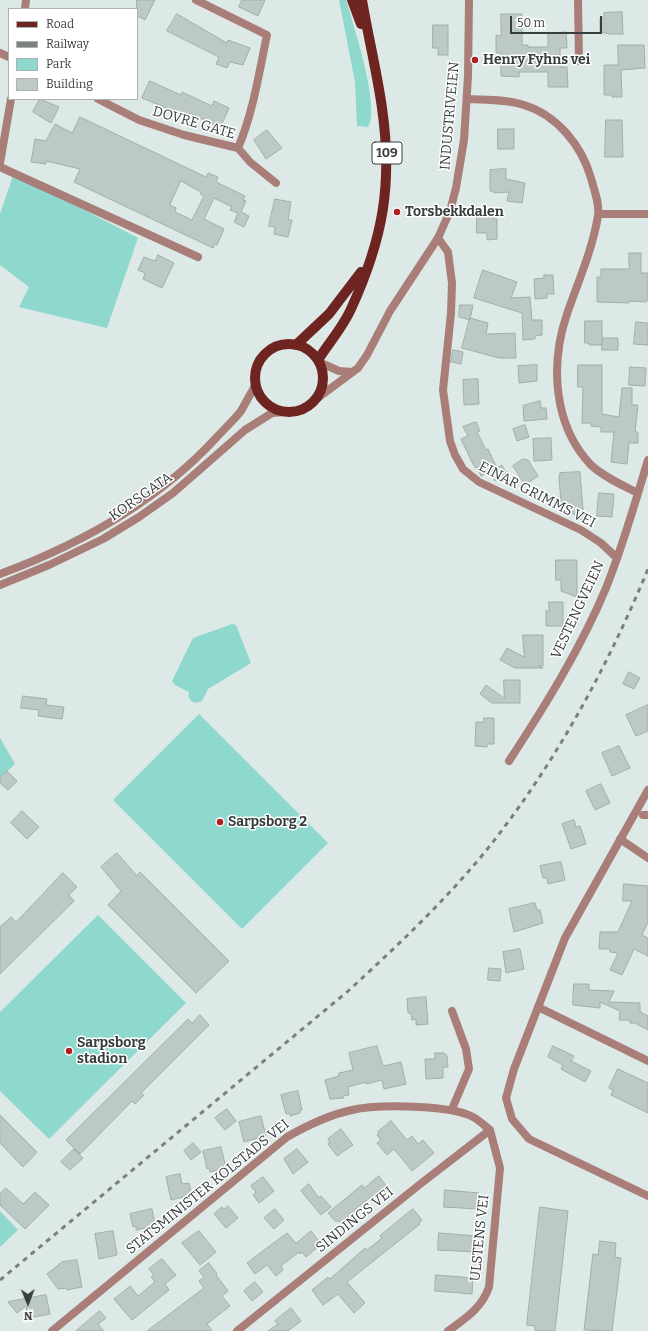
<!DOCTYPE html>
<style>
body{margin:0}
#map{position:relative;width:648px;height:1331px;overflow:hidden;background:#dce9e6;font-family:Bitter,serif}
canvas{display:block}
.legend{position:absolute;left:8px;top:8px;width:130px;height:92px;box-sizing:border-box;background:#fff;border:1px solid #afb1b1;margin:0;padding:5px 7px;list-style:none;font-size:12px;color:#383d3d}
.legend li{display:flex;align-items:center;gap:8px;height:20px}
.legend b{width:20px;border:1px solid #afb1b1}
.north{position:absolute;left:8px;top:1283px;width:40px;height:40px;-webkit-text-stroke:3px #fff;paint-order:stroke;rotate:179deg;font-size:11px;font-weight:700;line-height:16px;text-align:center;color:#383d3d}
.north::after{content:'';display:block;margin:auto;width:14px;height:18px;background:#383d3d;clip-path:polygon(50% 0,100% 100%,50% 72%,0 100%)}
.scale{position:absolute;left:510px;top:16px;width:92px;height:18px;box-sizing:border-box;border:2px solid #383d3d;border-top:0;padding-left:5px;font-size:12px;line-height:14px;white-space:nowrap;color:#383d3d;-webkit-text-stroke:3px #fff;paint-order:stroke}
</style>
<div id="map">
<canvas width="648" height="1331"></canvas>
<ul class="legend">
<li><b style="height:5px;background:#6e2522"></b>Road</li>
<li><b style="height:5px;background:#798180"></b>Railway</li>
<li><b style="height:11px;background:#8fd8cd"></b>Park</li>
<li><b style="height:11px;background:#bdc9c7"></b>Building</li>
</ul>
<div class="north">N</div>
<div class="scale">50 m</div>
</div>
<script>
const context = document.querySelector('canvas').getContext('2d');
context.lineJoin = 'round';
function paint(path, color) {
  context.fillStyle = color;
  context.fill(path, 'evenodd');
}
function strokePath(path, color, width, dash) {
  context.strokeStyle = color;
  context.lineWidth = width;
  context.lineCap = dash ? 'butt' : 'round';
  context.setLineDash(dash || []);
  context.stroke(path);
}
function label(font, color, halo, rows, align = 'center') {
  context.font = font + ' Bitter,serif';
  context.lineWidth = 3;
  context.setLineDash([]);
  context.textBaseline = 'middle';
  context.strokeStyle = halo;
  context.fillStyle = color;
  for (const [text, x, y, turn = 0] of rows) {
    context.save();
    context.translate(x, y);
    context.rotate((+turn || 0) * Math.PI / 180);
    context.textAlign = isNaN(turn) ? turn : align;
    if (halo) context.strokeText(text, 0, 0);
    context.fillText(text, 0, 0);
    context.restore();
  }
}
const green = new Path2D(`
 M339 0H346C353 24 381 108 368 127L357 126 355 82Z
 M14 173 138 238 107 328 19 307 29 287 0 265V214Z
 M232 624 236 625 251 663 208 689 202 701C194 705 187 701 189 692L175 685 172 681 193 638Z
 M199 714 328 843 242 929 113 800Z
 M0 738 15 764 0 778Z
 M98 915 186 1003 49 1139 0 1091V1012Z
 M0 1211 18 1230 0 1247Z`);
const building = new Path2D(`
 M137 0H155L145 20 137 16Z
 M242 0H265L258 16 239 7Z
 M622 12 623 34H610L600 32V18H604V13Z
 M177 14 227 43 228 40 250 48 243 65 230 62 227 68 216 64 219 57 167 31Z
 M501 14H522V45H528V47H548V33L566 32 567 48H560V67H567L568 87H548V72H519V77L501 76V53H496V35L501 36Z
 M433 25H448V55H438V48H433Z
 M618 45H644L645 68 621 70 622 97H612V95H604V65H618Z
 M150 81 181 95 182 92 212 106 214 101 229 108 220 128 190 113 188 117 142 98Z
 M40 99 59 107 51 123 33 112Z
 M80 117 206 177 208 173 218 177 216 182 245 196 243 200 246 201 241 212 249 216 244 227 234 222 238 213 230 210 232 207 214 198 204 219 224 229 217 245 215 244 213 248 74 182 80 169 46 161V164L31 162 35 139 46 141 55 124 72 133ZM181 181 201 192 200 194 204 196 192 220 175 212 176 208 170 205Z
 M606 120H622L623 157H605Z
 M498 129H514V149H498Z
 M267 130 282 148 266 159 254 140Z
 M506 169V179L525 183 522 203 507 201 509 192 494 193 493 191H490V170Z
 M275 199 291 202 288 220H292L288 237 274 234 275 227 269 226Z
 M477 214H494V219H497V239L487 240V233H477Z
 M629 253H641V273H648V300L646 302 629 301V303L597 302V277H601V269H629Z
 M158 255 174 263 162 288 143 279 145 273 138 270 144 257 155 261Z
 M483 270 517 282 511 298 530 297 532 320H542V335L535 336V339L523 340 522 313 474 298Z
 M544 275H553L554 294H547V298L535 299 534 279 544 278Z
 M460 305H473L470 320 459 317Z
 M470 318 488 323 486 334 515 333 516 358H499L462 348Z
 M585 321H602V345H589V343H585Z
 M636 322 648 323V345L634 344Z
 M603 338H618V350H602Z
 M453 350 463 352 461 364 451 362Z
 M537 365V381L519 383 518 366Z
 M578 365H602V414L619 417 622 388H632V405H638L635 432H638V443H629L627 464 611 462 614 432H601V427L591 426V423H582L583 387H578Z
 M630 367 646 368 645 386 629 385Z
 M478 379 479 404 464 405 463 380Z
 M540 401 541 408H546L547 419 524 421 523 406Z
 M476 422 480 431 477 432 486 450 488 449 497 468 502 465 507 475 495 481 490 472 481 476 477 467 476 468 473 464 461 439 468 436 463 427Z
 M525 425 529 437 517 441 513 429Z
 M551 438 552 460 534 461 533 439Z
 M523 459 528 460 538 476 525 485 513 466Z
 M580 472 584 522 572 513 569 516 562 511 559 479 560 473Z
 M599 493 614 494 612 517 597 516Z
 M556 560H577V597L561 591V580H556Z
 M549 602H563V626H546V610L549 612Z
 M523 635H543V666H539L543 668H515L500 660 507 648 524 657Z
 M629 672 640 678 634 689 623 684Z
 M504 680H520V703H492L480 694 486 685 504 698Z
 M23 696 47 699 46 705 64 707 62 719 38 716 39 710 21 708Z
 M648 705V731L636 736 626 715Z
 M484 718H494V744H487V747L475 746 476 722H484Z
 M619 746 630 768 612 776 602 753Z
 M7 771 17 781 8 790 0 783V778Z
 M601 784 610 803 595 810 586 791Z
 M22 811 39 827 27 839 11 823Z
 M574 820 576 827 580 826 586 844 571 849 562 824Z
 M117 853 137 876 140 872 229 961 196 993 108 905 121 891 101 867Z
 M561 862 565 880 548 884 547 878H543L540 866Z
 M63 873 77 887 69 895 74 901 0 974V927L11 917 16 922Z
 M624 884 648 886V922L642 935 648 938V956L634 949 622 975 610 970 618 953 610 952V949H599L600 932H618L632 901H623Z
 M535 903 537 910H540L543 923 514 932 509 909Z
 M520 949 524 969 506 973 503 952Z
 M489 968 501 969 500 981 488 980Z
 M574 984H589V990L614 991 609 1002 640 1003V1012L648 1016V1030L635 1023H630V1020H619L620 1011 600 1002V1008L573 1005Z
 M426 997 428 1024 416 1025V1019L412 1020 411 1013H408L407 999Z
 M200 1015 209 1025 141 1093 144 1095 135 1104 132 1101 80 1154 66 1140 188 1019 192 1023Z
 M377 1046 383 1066 401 1062 406 1084 384 1089 382 1080 366 1084V1082L348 1087 349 1095 343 1096 344 1098 330 1099 325 1080 339 1076V1073L353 1070 349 1053Z
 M553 1046 574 1056 571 1061 591 1071 585 1082 561 1069 563 1065 548 1057Z
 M435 1053H444L447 1056 448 1067H443V1078L426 1079 425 1059H435Z
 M618 1069 648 1083V1113L611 1095 613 1090 609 1088Z
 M298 1091 302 1110H300V1113L290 1116V1113L286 1114 281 1095Z
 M227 1109 236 1121 225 1130 215 1118Z
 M0 1115 37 1152 23 1167 0 1143Z
 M261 1116 266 1136 244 1142 239 1122Z
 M391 1121 407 1140 412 1136 418 1144 423 1140 434 1153 412 1171 394 1149 387 1155 377 1143 381 1140 377 1135 379 1133 378 1132Z
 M341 1129 353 1145 337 1156 328 1144 330 1143 328 1139Z
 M193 1143 201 1152 191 1160 184 1151Z
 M221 1147 226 1168 210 1172 209 1168 207 1169 203 1151Z
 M74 1149 83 1158 70 1170 61 1162Z
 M297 1149 308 1162 293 1174 284 1159Z
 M180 1174 182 1184 189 1183 192 1195 171 1200 166 1177Z
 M379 1176 389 1190 374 1201 371 1197 355 1209 358 1214 343 1226 339 1221H335L328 1213 362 1185 364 1188Z
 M263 1177 274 1191 259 1203 253 1195 256 1192 251 1186Z
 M309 1184 319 1198 321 1196 331 1207 321 1215 301 1191Z
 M6 1188 23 1204 35 1192 49 1205 25 1229 0 1205V1194Z
 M445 1190 479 1193 478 1209 444 1207Z
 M228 1206 238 1218 226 1228 214 1214 222 1207 224 1209Z
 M540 1207 568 1211 555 1331H535V1326L527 1325Z
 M152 1209 155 1226 136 1230V1226L133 1227 130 1214Z
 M275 1209 284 1220 274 1229 264 1218Z
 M413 1209 422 1220 419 1222 420 1224 347 1282 365 1303 354 1313 338 1294 323 1305 312 1290 328 1277 330 1279 365 1248 367 1250 382 1238 380 1236Z
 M113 1231 117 1255 99 1259 95 1234Z
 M199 1231 216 1252 200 1265 182 1243Z
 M311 1231 321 1244 306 1257 302 1252 300 1254 299 1252 281 1266 283 1270 276 1276 267 1265 255 1274 247 1263 287 1233 296 1243Z
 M439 1233 476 1236 475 1252 438 1250Z
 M600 1241 616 1243 615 1257 621 1258 612 1331 584 1330 593 1254 598 1255Z
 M162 1259 176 1275 165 1284 169 1290 132 1320 114 1299 130 1286 138 1296 155 1282 151 1277 154 1275 149 1269Z
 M77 1260 82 1287 67 1290V1288L58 1289 47 1274 62 1262Z
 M209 1263 217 1274 216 1275 228 1291 222 1296 230 1306 207 1324 212 1331H147L204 1288 199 1281 204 1277 199 1271Z
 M436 1275 473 1278 472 1294 435 1291Z
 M255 1282 263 1292 252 1301 244 1291Z
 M46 1295 50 1314 28 1318 26 1306 17 1313 8 1302Z
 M291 1308 301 1321 288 1331H268L278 1324 275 1321Z
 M100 1311 106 1318 98 1324 104 1331H76Z`);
const minor = new Path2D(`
 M196 0 267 35C259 73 253 113 238 148
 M578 0 579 61
 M25 9 26 0
 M0 53 9 57
 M98 99 139 120 184 135 238 148 250 162 276 183
 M467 99C486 100 506 99 524 105 557 115 582 146 591 178 594 190 600 204 598 216 592 251 578 282 567 314 550 364 553 425 591 465 604 477 622 485 638 493
 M0 163 11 99
 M0 167 198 257
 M599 214H648
 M438 238 448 252 452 283 451 313 443 390 450 441 455 455 463 469 479 482 581 530 601 543 617 558
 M509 761C545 706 581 648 606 588 623 546 635 503 648 460
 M643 815H648
 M620 839 648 858
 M538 1007 648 1061
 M452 1109 469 1069 466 1049 452 1011
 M52 1331 287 1137C308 1125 328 1115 352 1110 376 1104 452 1105 473 1117 479 1120 485 1126 490 1130
 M237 1331 419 1185 490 1130
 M448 1331C465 1319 482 1308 489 1287L500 1168 490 1130`);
const tertiary = new Path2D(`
 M319 362 339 371 352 372
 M315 400 358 368 367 355 390 311 438 238 450 211 456 188 464 140 468 76 469 0
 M0 574C81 544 158 501 216 438 224 429 234 420 241 411 246 402 251 393 256 384
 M0 585 49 565 103 539 139 517 173 493 245 430 272 413 285 412
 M648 790 565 938 514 1069 506 1098 512 1119 529 1139 648 1196`);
const primary = new Path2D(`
 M352 0 361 24
 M255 378a34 34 0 1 1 68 0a34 34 0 1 1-68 0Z
 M296 345 329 314 361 272
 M318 360C328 344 343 327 351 309 383 239 393 184 382 108 377 72 368 36 362 0`);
const rail = new Path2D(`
 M0 1280 347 992C395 948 443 903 485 852 554 766 606 670 648 569`);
const markers = [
 [475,60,4,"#b11f22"],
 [397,212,4,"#b11f22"],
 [220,822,4,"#b11f22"],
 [69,1051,4,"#b11f22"]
];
const shields = [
 [387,153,30]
];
const shieldNames = [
 ["109",387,153]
];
const poiNames = [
 ["Henry Fyhns vei",483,60],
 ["Torsbekkdalen",405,212],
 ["Sarpsborg 2",228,822],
 ["Sarpsborg",77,1043],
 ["stadion",77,1059]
];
const streetNames = [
 ["INDUSTRIVEIEN",450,116,-85],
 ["DOVRE GATE",194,123,16],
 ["EINAR GRIMMS VEI",537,495,27],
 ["KORSGATA",141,497,-35],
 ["VESTENGVEIEN",578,610,-65],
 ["STATSMINISTER KOLSTADS VEI",208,1187,-39],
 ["SINDINGS VEI",355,1220,-39],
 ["ULSTENS VEI",480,1238,-84]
];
paint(green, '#8fd8cd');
paint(building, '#bdc9c7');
strokePath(building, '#a2aeac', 1);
strokePath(minor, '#a97d78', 8);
strokePath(tertiary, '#a97d78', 8);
strokePath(primary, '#6e2522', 10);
strokePath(rail, '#798180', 3, [5, 5]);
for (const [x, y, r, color] of markers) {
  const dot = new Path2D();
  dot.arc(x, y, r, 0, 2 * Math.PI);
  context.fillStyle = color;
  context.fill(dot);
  strokePath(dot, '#fff', 1.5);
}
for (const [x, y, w] of shields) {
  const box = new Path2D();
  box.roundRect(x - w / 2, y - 11, w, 22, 3);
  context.fillStyle = '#fff';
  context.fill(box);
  strokePath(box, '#383d3d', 1);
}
label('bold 13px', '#383d3d', null, shieldNames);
label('bold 14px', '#383d3d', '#fff', poiNames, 'left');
label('14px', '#383d3d', '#fff', streetNames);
</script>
